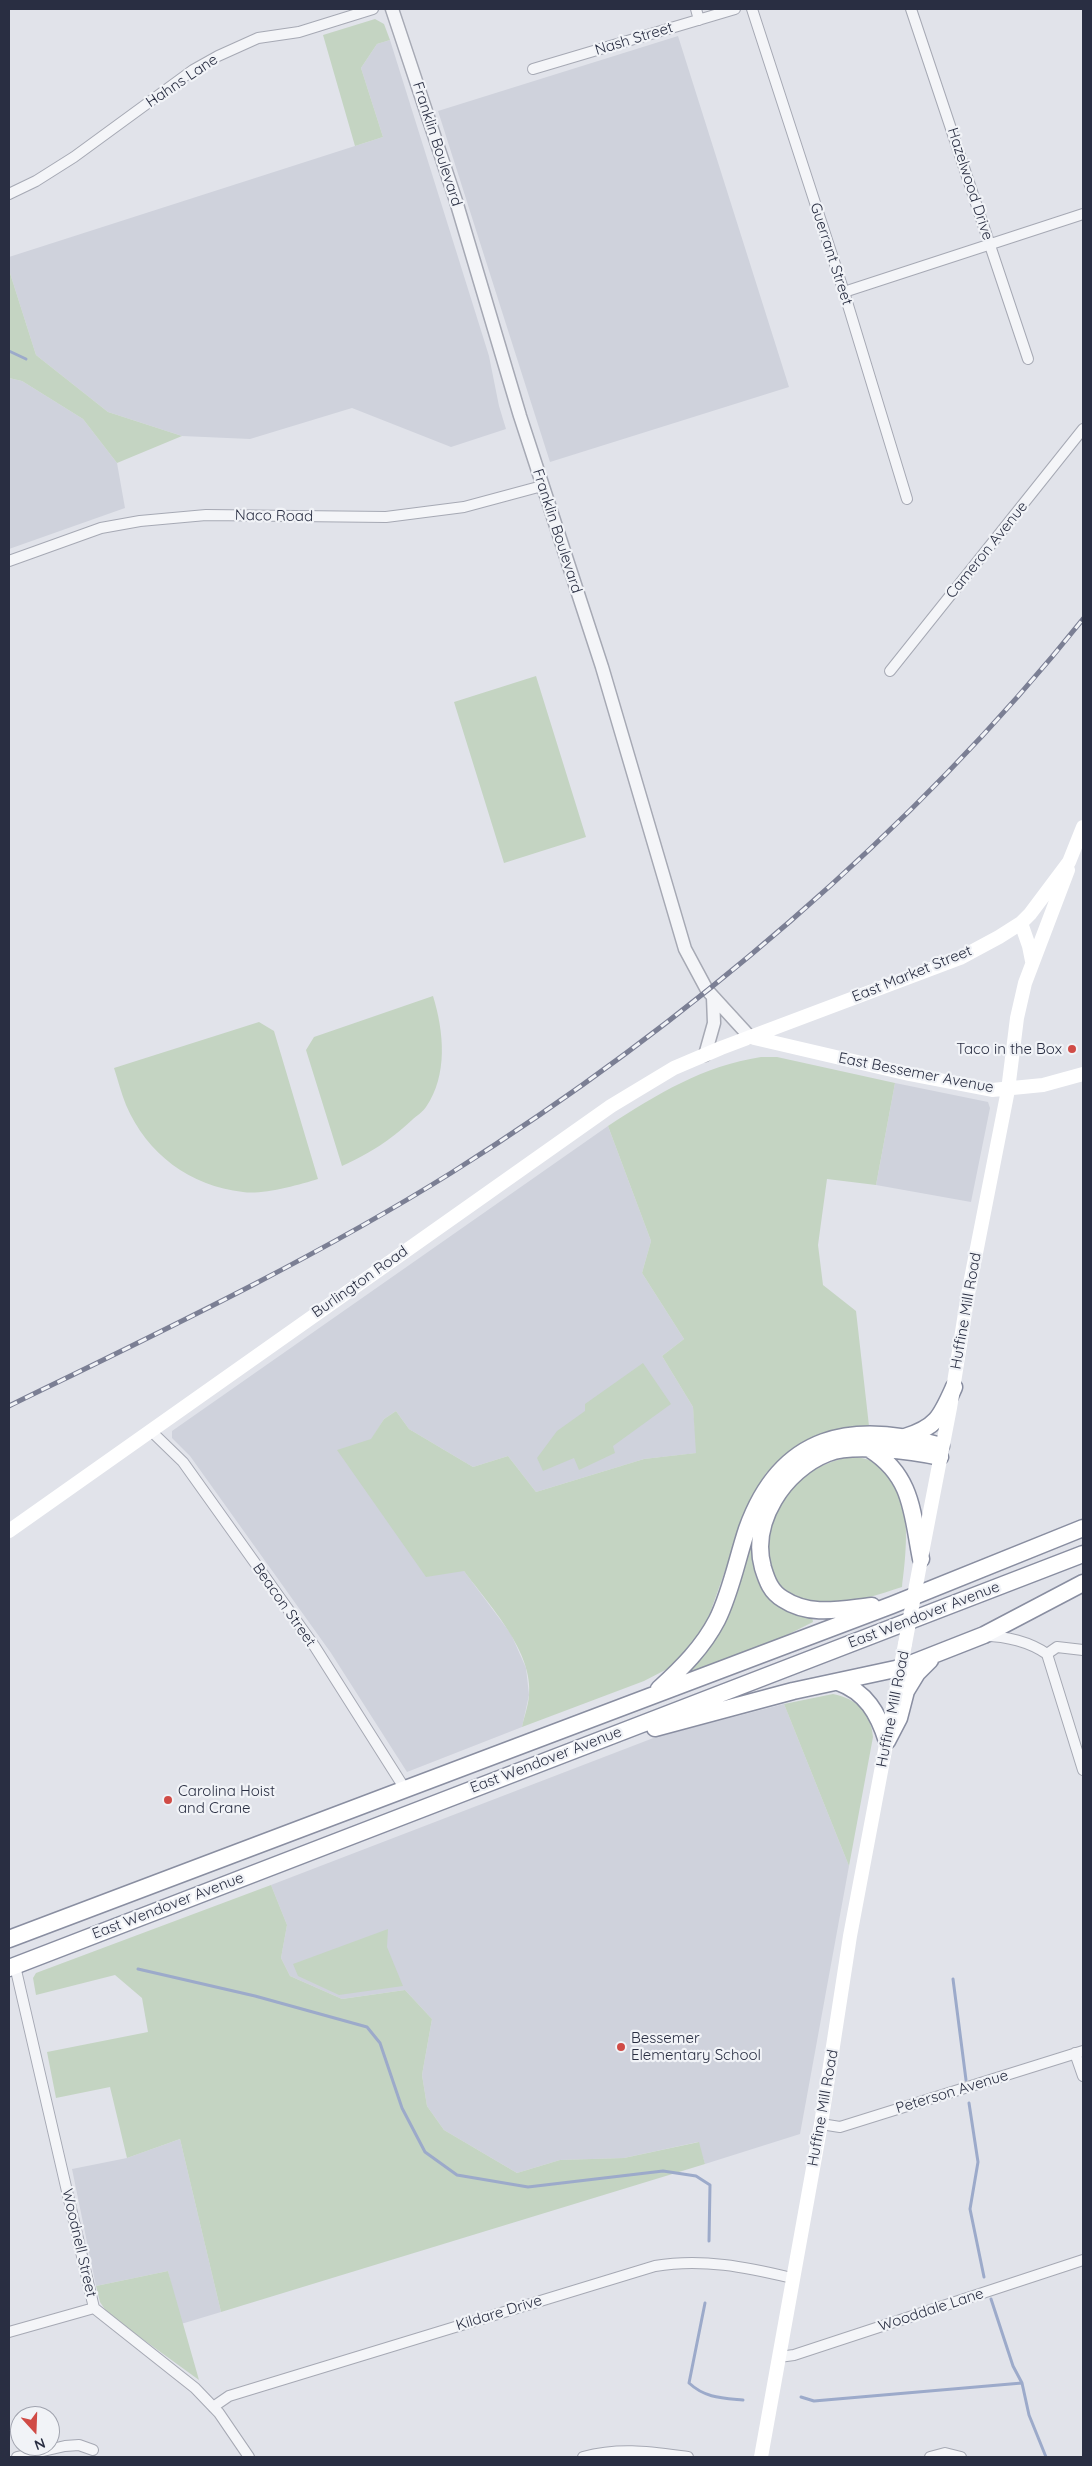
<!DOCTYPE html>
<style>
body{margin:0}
#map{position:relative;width:1092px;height:2466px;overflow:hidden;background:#e1e3ea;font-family:Quicksand,sans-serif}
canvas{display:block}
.frame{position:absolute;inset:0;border:10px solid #292e42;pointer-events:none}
.north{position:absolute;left:10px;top:2406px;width:50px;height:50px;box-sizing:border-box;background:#f1f3f7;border:1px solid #a1a4af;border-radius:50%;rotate:160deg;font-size:14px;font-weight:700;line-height:20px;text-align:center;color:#292e42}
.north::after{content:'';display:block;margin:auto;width:18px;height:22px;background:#d04b46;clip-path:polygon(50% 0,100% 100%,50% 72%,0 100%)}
</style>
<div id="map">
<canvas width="1092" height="2466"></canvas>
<div class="frame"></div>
<div class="north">N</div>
</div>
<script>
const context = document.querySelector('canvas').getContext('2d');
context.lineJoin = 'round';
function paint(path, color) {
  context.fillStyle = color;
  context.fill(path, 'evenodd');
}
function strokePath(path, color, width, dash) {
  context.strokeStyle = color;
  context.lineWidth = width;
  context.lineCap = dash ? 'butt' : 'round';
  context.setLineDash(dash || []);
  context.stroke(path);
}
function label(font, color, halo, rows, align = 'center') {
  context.font = font + ' Quicksand,sans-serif';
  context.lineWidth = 4.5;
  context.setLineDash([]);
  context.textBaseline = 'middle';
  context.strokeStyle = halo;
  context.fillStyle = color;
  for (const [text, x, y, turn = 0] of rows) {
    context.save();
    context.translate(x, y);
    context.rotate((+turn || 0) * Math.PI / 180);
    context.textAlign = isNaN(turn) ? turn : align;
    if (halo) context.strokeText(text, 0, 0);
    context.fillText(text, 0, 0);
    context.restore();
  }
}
const built = new Path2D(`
 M678 36 789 387 550 462 438 111Z
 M390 40 489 356 499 406 506 429 451 447 352 408 250 439 182 436 108 412 36 355 9 270V257L383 137 361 68 377 44Z
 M9 378 22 381 83 419 117 463 125 508 9 549Z
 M895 1083 988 1102 990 1108 971 1202 876 1185Z
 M608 1126 651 1241 642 1273 684 1339 662 1356 693 1407 697 1453 644 1459 536 1492 508 1456 473 1467 409 1429 396 1411 384 1419 372 1439 464 1571 511 1634 526 1668 529 1695 522 1727 407 1772 331 1653 190 1456 172 1438V1431Z
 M784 1704 849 1866 800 2134 705 2164 698 2142 624 2158 560 2160 517 2173 444 2130 427 2106 422 2075 432 2019 405 1990 342 1999 290 1976 281 1958 287 1925 271 1885 656 1737Z
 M180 2139 221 2312 181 2324 168 2271 96 2286 72 2169 127 2158Z`);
const green = new Path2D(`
 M375 19 384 24 390 40 377 44 361 68 383 137 355 146 323 35Z
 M9 270 36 355 108 412 182 436 117 463 83 419 22 381 9 378Z
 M536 676 586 837 504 863 454 702Z
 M433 996C444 1032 448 1075 426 1107 423 1112 416 1116 412 1120 388 1142 372 1152 342 1166L306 1050 314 1037Z
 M259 1022 274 1031 318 1179C299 1185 262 1195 243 1192 190 1186 147 1154 126 1105 121 1093 118 1080 114 1068Z
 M761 1057H777L895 1083 876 1185 827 1179 818 1245 823 1285 856 1311 869 1426 850 1427 828 1431 806 1441 766 1473 750 1501 705 1627 689 1649 671 1667 644 1681 522 1727C524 1717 528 1707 529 1696 534 1652 489 1605 464 1571L426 1577 337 1450 371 1439 384 1419 396 1411 409 1429 473 1467 508 1456 536 1492 644 1459 696 1453 693 1407 662 1356 684 1339 642 1273 651 1241 608 1126C657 1094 703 1066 761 1057Z
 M643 1363 671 1404 613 1446 615 1453 579 1470 574 1458 543 1471 537 1458 557 1431 585 1411V1404Z
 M851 1457C917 1459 908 1541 902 1587 869 1598 828 1611 794 1597 744 1576 772 1503 803 1478 817 1466 834 1460 851 1457Z
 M751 1538 754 1539C749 1594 767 1596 812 1616L813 1622 775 1641 689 1673 688 1669Z
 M833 1694C857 1699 871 1712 873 1737L849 1866 784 1704Z
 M271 1885 287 1925 281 1958 290 1976 342 1999 405 1990 432 2019 422 2075 427 2106 444 2130 517 2173 560 2160 624 2158 699 2142 705 2164 221 2312 180 2139 127 2158 110 2087 56 2098 47 2052 148 2032 142 1998 115 1975 36 1995 33 1978 36 1973Z
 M388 1929 387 1947 403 1986 339 1995 298 1976 293 1964Z
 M168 2271 199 2380 108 2314 100 2302 96 2286Z`);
const stream = new Path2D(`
 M9 351 26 359
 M138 1969 255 1996 367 2027 380 2043 402 2108 425 2152 457 2175 528 2187 663 2171 696 2176 710 2185 709 2241
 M953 1979 966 2080
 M969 2103 978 2162 970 2209 984 2277
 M991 2299 1013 2366 1022 2383 1029 2415 1046 2457
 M705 2303 689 2383C705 2398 722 2398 743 2400
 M801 2397 814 2401 1022 2383`);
const minor = new Path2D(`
 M696 9 699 20
 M752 9 844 292 907 499
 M911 9 1028 359
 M533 69 735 9
 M9 194 36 181 74 157 193 70 218 56 258 38 299 32 373 9
 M844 292 1083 214
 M9 561 101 528 140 521 206 515 386 517 464 507 542 486
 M890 671 1083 429
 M151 1431 183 1462 315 1647 405 1789
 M985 1636C1006 1636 1030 1642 1047 1654L1057 1647 1083 1650
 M1047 1654 1083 1770
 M15 1966 94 2308 195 2388 219 2413 249 2457
 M1075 2053 1083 2076
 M821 2124 840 2127 1083 2051
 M9 2332 94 2308
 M779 2357 794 2355 1083 2260
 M213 2407 229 2396 655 2266C702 2258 746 2267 792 2278
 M17 2457 65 2446 79 2445 93 2450
 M583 2457C621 2447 650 2452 688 2457
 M930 2457 945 2453 961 2457`);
const tertiary = new Path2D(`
 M392 9 456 201 520 416 602 667 685 949 707 990 750 1037
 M705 1055 714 1023 713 997`);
const secondary = new Path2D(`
 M1021 923 1029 946 1032 961
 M750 1037 909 1074 992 1090 1043 1085 1083 1074
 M9 1531 611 1106 674 1068 721 1048 960 958 999 937 1021 923 1030 914 1069 862 1083 827
 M922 1553 950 1408 968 1294 1008 1090 1017 1018 1025 983 1068 870
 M761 2457 821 2124 850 1936 905 1644`);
const trunk = new Path2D(`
 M905 1437C937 1427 941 1416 954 1387
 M871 1450C913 1477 912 1514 921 1559
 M872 1606C842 1609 810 1617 783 1599 771 1592 767 1581 763 1568 750 1522 784 1470 828 1453 852 1443 913 1451 940 1457
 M838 1682C866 1692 878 1713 887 1741
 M659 1689C682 1668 703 1647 717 1620 731 1592 737 1559 747 1529 781 1434 852 1420 941 1446
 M655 1728 793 1691 900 1668 984 1635 1083 1583
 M887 1741 899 1718 906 1691 917 1673 930 1660
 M9 1939 892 1605 1083 1528
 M9 1968 1083 1554`);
const rail = new Path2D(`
 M9 1406C158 1333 310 1261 451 1173 683 1027 912 833 1083 619`);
const secondaryBridge = new Path2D(`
 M905 1644 921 1559`);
const markers = [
 [1072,1049,5,"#d04b46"],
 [168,1800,5,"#d04b46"],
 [621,2047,5,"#d04b46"]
];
const streetNames = [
 ["Nash Street",634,39,-17],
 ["Hahns Lane",182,81,-34],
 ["Franklin Boulevard",437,144,72],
 ["Hazelwood Drive",970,184,72],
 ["Guerrant Street",831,254,72],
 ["Naco Road",274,516,1],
 ["Franklin Boulevard",557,531,72],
 ["Cameron Avenue",987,550,-51],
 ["East Market Street",912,974,-22],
 ["East Bessemer Avenue",916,1073,11],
 ["Burlington Road",360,1282,-35],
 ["Huffine Mill Road",966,1311,-80],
 ["Beacon Street",284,1605,55],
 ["East Wendover Avenue",924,1615,-21],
 ["Huffine Mill Road",893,1709,-79],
 ["East Wendover Avenue",546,1760,-21],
 ["East Wendover Avenue",168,1906,-21],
 ["Peterson Avenue",952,2092,-17],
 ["Huffine Mill Road",823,2108,-80],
 ["Woodnell Street",79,2243,77],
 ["Wooddale Lane",931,2310,-18],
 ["Kildare Drive",499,2313,-17]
];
const poiNames = [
 ["Taco in the Box",1062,1049,"right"],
 ["Carolina Hoist",178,1791],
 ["and Crane",178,1808],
 ["Bessemer",631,2038],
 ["Elementary School",631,2055]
];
paint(built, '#cfd2dc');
paint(green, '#c4d4c2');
strokePath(stream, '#9caaca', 3);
strokePath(minor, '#a6a9b4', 12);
strokePath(tertiary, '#a6a9b4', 15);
strokePath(trunk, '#898ea1', 19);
strokePath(minor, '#f4f5f8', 10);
strokePath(tertiary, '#f4f5f8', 12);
strokePath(secondary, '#fff', 14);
strokePath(trunk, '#fff', 16);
strokePath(rail, '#7b7f94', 5);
strokePath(rail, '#f1f3f7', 3, [9]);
strokePath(secondaryBridge, '#fff', 14);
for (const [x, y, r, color] of markers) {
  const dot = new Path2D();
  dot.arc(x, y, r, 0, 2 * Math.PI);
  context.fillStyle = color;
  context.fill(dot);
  strokePath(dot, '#f1f3f7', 2);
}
label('15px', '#292e42', '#f1f3f7', streetNames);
label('15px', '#292e42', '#f1f3f7', poiNames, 'left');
</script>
